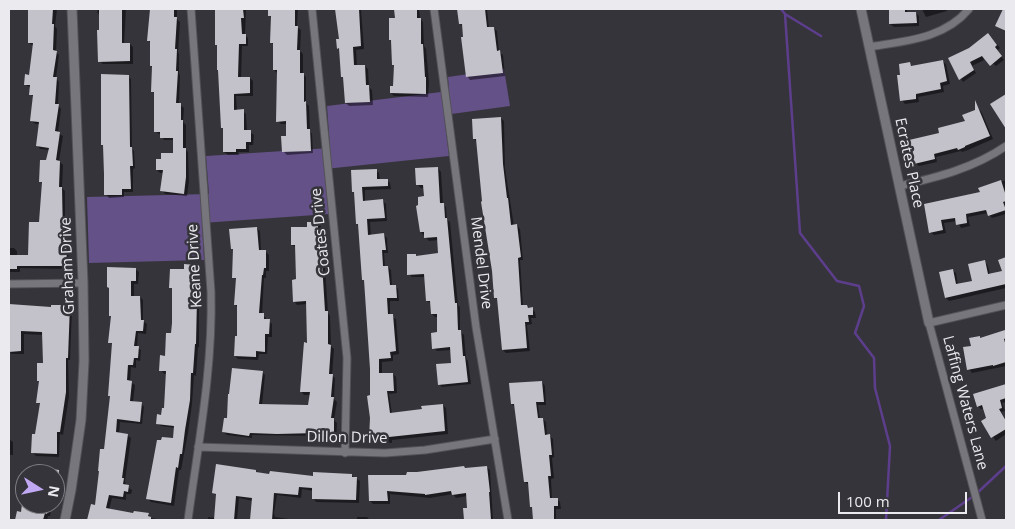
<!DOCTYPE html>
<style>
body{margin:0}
#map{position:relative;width:1015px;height:529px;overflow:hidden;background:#36343b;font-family:"Open Sans",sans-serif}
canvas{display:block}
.frame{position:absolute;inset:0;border:10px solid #ebeaee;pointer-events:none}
.north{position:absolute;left:15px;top:464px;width:50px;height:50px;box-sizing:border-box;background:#36343b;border:1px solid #7e7d83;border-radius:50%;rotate:100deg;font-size:14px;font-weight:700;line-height:20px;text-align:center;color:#ebeaee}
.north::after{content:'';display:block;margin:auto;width:18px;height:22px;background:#c1a8f3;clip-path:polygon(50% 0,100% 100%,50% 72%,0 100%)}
.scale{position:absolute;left:838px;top:492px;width:129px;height:22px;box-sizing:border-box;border:2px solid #ebeaee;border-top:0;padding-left:6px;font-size:15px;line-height:18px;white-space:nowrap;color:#ebeaee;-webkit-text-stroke:4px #36343b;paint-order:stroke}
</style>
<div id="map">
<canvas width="1015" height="529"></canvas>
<div class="frame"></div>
<div class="north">N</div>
<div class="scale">100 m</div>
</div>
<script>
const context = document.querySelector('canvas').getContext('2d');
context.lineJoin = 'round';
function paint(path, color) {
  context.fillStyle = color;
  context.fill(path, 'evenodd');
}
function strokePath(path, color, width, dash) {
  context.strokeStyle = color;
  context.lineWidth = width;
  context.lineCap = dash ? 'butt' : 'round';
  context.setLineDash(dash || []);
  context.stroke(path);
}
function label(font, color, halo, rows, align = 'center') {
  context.font = font + ' "Open Sans",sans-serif';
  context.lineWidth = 5;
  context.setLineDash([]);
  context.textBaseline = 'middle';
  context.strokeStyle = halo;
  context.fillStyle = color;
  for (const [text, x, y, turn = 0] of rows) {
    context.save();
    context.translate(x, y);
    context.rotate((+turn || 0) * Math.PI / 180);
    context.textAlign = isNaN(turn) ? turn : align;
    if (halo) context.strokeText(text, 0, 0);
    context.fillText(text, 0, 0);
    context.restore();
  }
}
const green = new Path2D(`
 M504 69 510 106 444 115 449 156 325 169 329 214 202 223 204 260 89 263 87 197 209 194 206 156 330 148 327 106 449 91 448 77Z`);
const shadow = new Path2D(`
 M30 9H57L55 26 57 29 56 52 59 55 56 78 59 82 58 105 61 109 58 133 63 136 59 161 63 165 62 188 65 191V240L68 243 69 269 20 268V272H9V248H14L17 251V257H29L40 224 43 184 40 181 47 161 49 150 40 149 37 145 40 124H35L31 120 34 98 31 94V88L26 85 30 76 34 46 29 43Z
 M98 9H126L124 44H130L133 47V64H103L99 61 100 16 97 12Z
 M151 9H177V19L180 22 178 52 179 54V74L180 75 179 104 184 108 183 122 186 125V150L188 152 189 181 187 196 165 194 162 190 164 173H160L157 170 174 154V140H164L161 135 156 132V95L152 91 154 69 151 66V44L148 40 151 22Z
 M216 9 246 10 245 35 248 38V46H242L241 78H250L253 81V96H236L237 111H243L246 114 247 132H250L254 135 253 145H249V152H238L239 155H228L224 152V130L222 127 219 47 216 44Z
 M269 9H298L297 27 301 30 300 51 303 54V74L306 77V103L309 106 310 131 312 134 313 153 287 155 284 152 288 137 287 124H281L278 121 277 73 274 70V45L271 42 272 18 269 15Z
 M336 9H361L364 49 356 50 357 66H365L368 69 369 87 372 90 373 105 349 106 346 103 345 79 342 76 340 50 338 48 341 40Z
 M396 9H419L420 18 423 22 424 46 426 49 429 82 428 97 394 96 391 93 394 87 395 66 392 41 390 40 396 19Z
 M458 9H487L489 28H494L497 31 499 52 503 55 505 76 470 80 467 76 465 38 463 27 460 23Z
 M889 9H906L908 13H916L919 16V26L894 27 890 24Z
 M922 9H946L947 11 926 17Z
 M1005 9H1006V32L996 26Z
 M991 37 1000 48 997 50 1004 60 996 66 981 54 984 60 972 66 976 73 963 82 949 59Z
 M942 61 946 64 950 84 943 86 944 92 918 97 919 102 905 104 902 100 901 76 910 64 913 67Z
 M128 76 131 79 132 149 134 151 135 168 133 169V192H124V197L109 198 106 194 104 146 103 145Z
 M979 109 982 113 993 139 968 150 962 152 961 151 936 157 937 162 919 166 915 163 941 134 967 122Z
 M501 118 504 121 505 168 514 226 517 225 520 229 523 260H520L523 306 532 309 535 312 536 318H531L532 324 527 325 530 351 506 353 503 350 499 301 495 297 477 142 474 139Z
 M438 168 441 172 443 204 446 207 447 220 450 222 458 305 460 307V331L464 335 466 358 468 361 471 384 442 387 439 384 453 364 452 350 437 351 434 348 439 333 438 317H435L432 314V304L427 301 425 277H412L409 274 415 255 417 257 440 255 438 240 429 241 421 232 425 188H421L418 185Z
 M376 170 379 173 380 180H387L390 183 391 189 365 190V202L383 201 386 204 387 221 370 222 371 236 384 235 387 238 388 253H384L385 267H388L391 270 392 286H395L398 289 399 301H390V316L396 319 399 354 393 355V361L382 362V374H393L396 377 397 393 389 394 392 414 423 410 443 405 446 408 448 434 392 440V443L373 441 370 438 371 369 365 281 359 226 357 224 355 194 353 192Z
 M1006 180V214L992 218 988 213 968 217 970 226 961 228 957 221 944 223 946 233 934 235 930 232 926 205 981 193 980 189Z
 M9 200 10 202V218H9Z
 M317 223 321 226V248L324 252 328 313 330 316 331 346 334 349 332 375 335 378 334 399 337 402 334 420 337 423 336 442 322 441 318 436 252 435V438L227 435 223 432 228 419 262 372 265 375 262 405 309 407 310 395H304L301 391 308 344 307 304 297 305 294 301 298 281 297 248 292 245 308 228Z
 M257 228 260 231 261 251H265L269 255V271H266V278H264L262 315 266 318V320L269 321 272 324V337H268L267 354H259L258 360 238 359 235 356 238 338 239 308 235 305 237 280 234 277V250L232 248Z
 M1006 258V288L949 301 946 298 952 270 956 273 958 285 973 282 985 262 988 266 990 275 1004 272 999 261Z
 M195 266 198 269 196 300 199 303V347H198L196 376 194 375 192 404 188 433 181 470H179L174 506 151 502 148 499 174 439 175 428 161 426 158 423 165 409 167 374H164L161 370 172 334 174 291 171 287 185 270Z
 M135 269 139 272 138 284H134V297H140L143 300V321L147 324 146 334 138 333 137 347 141 350 140 361 136 360V368L131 367 130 382 135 385 133 402 141 403 144 407 142 424 120 422 119 434 127 435 131 438 125 481 126 486 132 490 131 494H126V500L112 498 109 510 134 515 148 514 151 518 163 520H89L92 506H96L111 397 109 395 113 345 110 342 112 317 110 316Z
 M9 306 52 308 69 306 72 309 70 360H68L69 396 63 435 60 434 59 457 36 456 33 453 41 405 38 402 40 382 38 381 44 364V335L24 334V354H12L9 351Z
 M1004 336 1006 342V366L972 373 969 369 972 347 979 337 981 339Z
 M542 382 545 386 546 405H538L540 419H543L546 422 547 436H550L553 439 554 457 552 458 554 478 551 479 552 499H557L560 502 561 509H556V520H534V509L531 507 529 485 525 482 515 407 512 404Z
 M1005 386 1006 402 1002 403 1005 411 1001 412 1006 420V434L996 441 983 422 988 418 984 408 981 409 978 406Z
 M9 439 13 442V455H9Z
 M486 467 490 470 493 520H465L464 510 468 509 467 496 456 498 453 494 430 498 390 494V504H373L370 501 408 477Z
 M256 471 258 474 314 477 351 475 360 481 359 503 316 502 313 498V491L302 489 301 498 277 495 274 513 275 517 296 520H251L253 501 239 498 237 520H239H208V517L215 518 217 496 214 493Z
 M31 474H58L55 491V474Z
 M25 496V504H52L50 516H48L47 520H17L18 513H22Z
 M357 517H367L370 520H357Z`);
const stream = new Path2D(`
 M781 9 785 14 800 233 837 281 859 286 864 306 855 333 874 358 875 388 890 446 886 520
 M785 14 821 36
 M939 520 975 495 1006 466`);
const building = new Path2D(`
 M28 9H53L52 24H54L53 50 57 51 53 77H57L55 104H59L55 131 60 132 56 160 60 161 59 187H62L63 238H66L67 266H17V269H9V255H28L29 222H39L42 182H39L40 160H46L49 148 36 146 39 122 30 121 33 95H29L30 85H24L25 74 29 75 33 43H28Z
 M99 9H122V43H130V61L98 62 97 30H99Z
 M150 9H174V17H177L175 49H177L176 71H178L176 103H181V120H183V148H186V177L184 194 160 191 163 170H156V159H161V153H173V138H160V132H154V92H151L152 66H150V41H147Z
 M215 9H243L244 18H241L242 34H246V44H239L238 77H250V93L234 94V110L244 109V130H251V142H246V149H236V152H223V128H221L218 70H217V45H215Z
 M268 9H295V26H298L297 50H300V73H304V102L306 101 307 129H310L311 151 282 152 281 136H286V121L276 122 277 70H273V43H270L271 16H268Z
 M335 9H359L361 46 353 47 354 65H365L366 85H369L370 102 345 103 343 77H341L339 48 337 49 336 39H339Z
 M394 9H417V18H421V44H423L425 77H426V94L390 93V86H393L394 65H392L391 40H389V18H395Z
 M457 9H485L487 27H494L497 51 500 50 503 73 466 77 461 37H463L462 24H459Z
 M889 9H905V12H916L917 23 889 24Z
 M1003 9H1006V31L995 26Z
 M988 33 997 45 995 47 1002 56 990 66 982 56 970 62 974 70 959 80 948 58 969 48Z
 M943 60 947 81 940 83 941 89 916 94V99L900 101 897 75H900L899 64 910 62 911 66Z
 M101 74 129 75 130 147H132L133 166H130L131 189H122V195H104V174L103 145H101Z
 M1006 94V129L990 104Z
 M975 100 990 136 965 146V147L958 150 957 148 934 154 935 159 914 164 909 140 939 133 938 128 965 121 962 115 975 110Z
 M501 117 503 164 507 198H508L511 225 517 224 521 257 518 258 521 305H527L528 308 533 307V315H528L529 322H525L527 348 502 350 497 298H494L492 271 481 202 482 201 476 139H473L472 119Z
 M438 167 440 203H444L445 218H447L455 303H457L458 330H461L463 356H465L468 382 438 385 436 364 451 363 450 347 432 349 431 333 437 332V314H431L430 301H426L424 274 407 275V254H416V256L438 253 437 237 424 238V232H420L416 206 418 205V197L424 196 423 185H416L415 168Z
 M377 169V179H388V186L362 187 363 201 383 199 385 218 367 219 368 235 384 233 386 250H382L383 266H388L390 285H396L397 298H387L388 314H393L396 351 390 352 391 358 379 359V373H393L394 391H387L390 413 422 409 421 406 443 404 445 431 389 437V440L369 439 370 418 367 396 370 395V369L364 280H362L358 224H356L354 192H352L351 170Z
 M1001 180 1006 196V201L1003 202 1006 210 988 216 986 210 966 214 967 223 956 225 955 218 941 220 943 230 929 233 924 204 980 192 978 188Z
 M307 222H318V247H321L325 311H328V344L331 345 329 374H333L331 397H334L331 418H334V439L317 438V433L277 434 250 433 249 436 222 432 224 418H227L228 394H229L232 368 263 371 259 404 308 405 310 392H300L304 342 307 343 306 301 293 302 292 280 296 279 295 245H291V227H307Z
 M257 227 259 250H266V268H264L263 275H262L259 313H264V319H270L269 334H265V352L256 351V357L234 356 235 336H237V305H234L236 278H232L233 249H231L229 229Z
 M1006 257V284L945 298 939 272 953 269 956 284 972 281 968 264 985 260 988 274 1002 271 998 260Z
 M184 264 195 265 194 298H197L196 344H195L193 373H191L190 400 185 430 182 454H180L178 468 176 467 171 503 146 499 157 440H161L162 437 173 438 174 426 156 424 157 414 161 415 162 408H164L166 371H159L160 355 165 356 166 333H171L172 323V288H169L170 269H184Z
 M107 267 136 268V281H131V296H140L141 320H144L143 331H136L134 346H139L138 358H134L133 365H128L127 380 132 381 130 401 142 402 140 422 117 419 116 432 128 434 122 478H124L123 484 129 485 128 492 124 491 123 497 109 495 106 508 133 513 134 511 149 513 148 516 151 517V520H87L91 504 95 505 99 471H98L100 449H104L110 396H108L112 343H108L111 316H109V288L107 287Z
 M9 304 51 307V305H70L68 358H66V392L60 432H57V454L31 453 32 434H35L40 403H36L39 381H37V363H43L42 332 21 331V351L9 352Z
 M1005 330 1006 336V338L1004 339 1006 346V362L993 366V365L967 370 963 347 971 346 969 338 980 336V338Z
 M542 381 544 402H536L538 418H543L545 435 550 434 552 455H549L551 476H548L550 498H558V506H554V520H533L532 507H530L528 482H524L514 404H511L509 383Z
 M1006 384V398L1000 400 1002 408 999 409 1006 421V429L991 438 981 421 986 418 982 405 977 407 973 394Z
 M216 464 256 470V472L269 474 270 471 313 476V472L352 474V477H357L356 500 312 499V488L299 487 298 495 274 493 272 520H250L252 498 236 496 234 520H214L216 494 212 493Z
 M31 466 59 470V474H30Z
 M464 466 465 468 487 466 490 492H489L491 520H464L463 508H467L466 493 452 495 451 491 425 495V494L387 491 388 501H369L368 475H406L407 472H417Z
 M22 504H49L47 514 45 513 43 520H15L17 511 21 512Z`);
const minor = new Path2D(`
 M312 9 347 358 345 453
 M434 9 476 327 508 520
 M869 47C905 41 944 39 969 9
 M900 186C938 177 974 168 1006 146
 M9 284 83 283
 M198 447 385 453 425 450 495 439
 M188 520C198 445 213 369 211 292L191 9
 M982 520 929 323 1006 305`);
const tertiary = new Path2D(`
 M861 9 929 323
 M65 520 71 490 81 420 84 361 83 283 72 9`);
const streetNames = [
 ["Ecrates Place",909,163,78],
 ["Coates Drive",321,232,-96],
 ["Mendel Drive",481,263,83],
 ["Graham Drive",68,266,-92],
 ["Keane Drive",195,266,-93],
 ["Laffing Waters Lane",965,403,75],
 ["Dillon Drive",347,438,1]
];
paint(green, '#645187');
paint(shadow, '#0007');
strokePath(stream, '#5d3e8d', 2.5);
paint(building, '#c3c1c9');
strokePath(minor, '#535257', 9);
strokePath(tertiary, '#535257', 11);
strokePath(minor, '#78767d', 7);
strokePath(tertiary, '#78767d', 9);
label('15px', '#ebeaee', '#36343b', streetNames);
</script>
